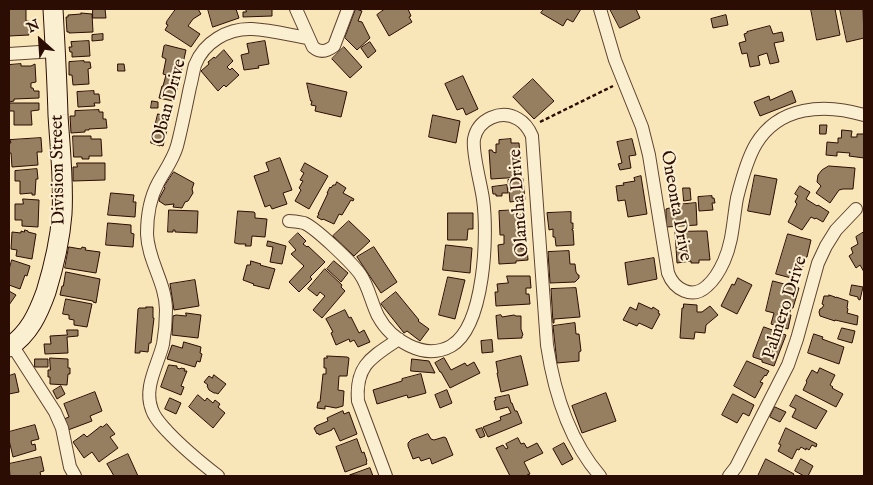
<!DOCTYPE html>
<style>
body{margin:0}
#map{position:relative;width:873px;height:485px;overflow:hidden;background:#f9e6b8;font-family:"IM FELL English",serif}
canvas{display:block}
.frame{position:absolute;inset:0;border:10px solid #2b0d03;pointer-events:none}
.north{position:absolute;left:15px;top:15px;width:50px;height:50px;-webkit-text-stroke:4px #fbefd1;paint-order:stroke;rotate:334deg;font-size:14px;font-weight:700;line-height:20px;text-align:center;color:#2b0d03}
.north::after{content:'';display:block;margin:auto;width:18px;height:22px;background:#2b0d03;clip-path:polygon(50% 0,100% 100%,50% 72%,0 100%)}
</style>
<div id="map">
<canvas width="873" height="485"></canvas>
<div class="frame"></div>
<div class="north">N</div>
</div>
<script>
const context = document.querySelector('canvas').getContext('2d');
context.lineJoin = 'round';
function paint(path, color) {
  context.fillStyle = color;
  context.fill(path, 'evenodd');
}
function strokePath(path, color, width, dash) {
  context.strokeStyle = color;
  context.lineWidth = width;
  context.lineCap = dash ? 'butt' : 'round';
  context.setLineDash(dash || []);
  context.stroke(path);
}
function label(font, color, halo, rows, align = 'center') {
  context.font = font + ' "IM FELL English",serif';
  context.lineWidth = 4;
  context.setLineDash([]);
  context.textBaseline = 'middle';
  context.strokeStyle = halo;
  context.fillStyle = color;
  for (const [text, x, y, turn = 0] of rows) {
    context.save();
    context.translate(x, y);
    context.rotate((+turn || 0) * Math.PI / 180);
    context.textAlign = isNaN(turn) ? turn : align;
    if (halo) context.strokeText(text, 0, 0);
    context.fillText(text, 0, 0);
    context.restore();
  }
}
const building = new Path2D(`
 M9 9H26V21H29V35L9 36Z
 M93 9H105L106 18H93Z
 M176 9H198L201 14 193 19 188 26 200 34 191 47 165 30 168 25 166 24 167 21Z
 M208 9H236L239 18 213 27Z
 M246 9H272V16L243 17V12H246Z
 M356 9 362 11 358 21 362 22 370 38 357 50 345 38Z
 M385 9H408L411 16 409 17 412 22 389 36 377 15Z
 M544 9H581L573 22 567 19 563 26 541 13Z
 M610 9H636L640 18 620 28Z
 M811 9H835L840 35 817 40Z
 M840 9H863L864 38 847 42Z
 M81 13 92 14 93 32 69 33V32H67L66 17H68V15L81 14Z
 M726 15 728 25 713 28 711 19Z
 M770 26 773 34 782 32 784 41 774 43 779 62 770 64 767 53 758 56 760 65 750 67 747 53 742 54 739 43 746 41 744 34 747 33V32Z
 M103 34V40L92 41V35Z
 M89 41 90 56 72 57V52H70L69 47H72L71 42Z
 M265 41 269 64 258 66 259 68 244 70 241 55 249 53 247 44Z
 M370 42 376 51 368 58 361 48Z
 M166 45 186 50 177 90H176L173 101 159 98 162 86H163L166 75 163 74 166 59 162 57 164 46Z
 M344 47 362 67 350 78 332 59Z
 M224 50 233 61 227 67 230 70 232 68 239 75 226 87 224 85 218 91 201 71 209 64 208 62 214 57 215 58Z
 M84 61V62H90L91 68 88 69 89 84 73 85 72 75H69V62Z
 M21 64V66H31L35 64 36 82 31 83V88H33L34 91H39V98L14 99V101L9 102V65Z
 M118 64H124L125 71H118Z
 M463 76 478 109 466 115 463 108 457 110 445 84Z
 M533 79 554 101 534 119 513 97Z
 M307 83 347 92 341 117 315 111 316 106 311 105 312 101H311Z
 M94 91V94H99L100 103H94L95 106 78 107 77 92Z
 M792 91 796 102 760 116 754 102 769 96 770 100Z
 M152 101 158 102V108H151Z
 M10 103H39V110L31 111 32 125H14V111H10Z
 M99 110V112H103V119H106L107 128 89 129V130H85V132L71 133 70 116H75V111Z
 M158 114 169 117 166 125 168 126 163 146 160 145V146L151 143Z
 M433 115 460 121 456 143 429 137Z
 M820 125H827L826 134H820Z
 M842 130 852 131 851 137H857V134H864V158L849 156 850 153 837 152V156L826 155 827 142 838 143V138H841Z
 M73 136H91V139H101L102 156H89V159H82V157H74Z
 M41 138 42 152H37L38 165 12 167 11 153H9V143H11L10 140Z
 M511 139V143H519L522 177 491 179 489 150H492L493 152 496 153V144H499V140Z
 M632 139 636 155 629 156 631 168 620 170 618 164 622 163 617 142Z
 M280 158 292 190 283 193 287 204 272 209 270 205 265 207 254 176 269 171 266 163Z
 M77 163H105V180L73 181V167H77Z
 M305 163 328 176 309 209 295 201 301 190 299 188 303 181 300 180 304 173 301 171Z
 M829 166 855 168 853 189H843L839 190 830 203 816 193 821 186 817 182 818 175 822 170Z
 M37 169 38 179H36L35 195H32V193L20 194V181H15V171Z
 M174 172 194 183 192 189 193 193 188 201 185 202 182 208 173 207 174 204 165 205 159 201V199L165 188 164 187Z
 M755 175 777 179 770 215 748 211Z
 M641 176 647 214 628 217 625 200 618 201 616 186 624 185 623 183 635 181 634 178Z
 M523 179 525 200 510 202 508 180Z
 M337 182 346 188 343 193 354 199 353 201 351 200 342 215 339 214 334 224 323 219 322 220 317 217 319 214H318L328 193H327L330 187 331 188 333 185H335Z
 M507 185 508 193H502V196H496V194H493L492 187Z
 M800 186 810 192 806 199 817 206 818 205 829 212 823 222 816 218 815 219 811 217 802 230 788 222 797 204 795 202 798 196 795 194Z
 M683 188H690L691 200 684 201Z
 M111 193 134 195 133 202H136L135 217 108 215Z
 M712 196V198H714L715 203H712L713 210 699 211 698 197Z
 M23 199 39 200 38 227 22 226V220H15V204H23Z
 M696 203 697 225 666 227V209L676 206V205Z
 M169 210 198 211 197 233 175 232V230H173V232H168Z
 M521 210 522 229H520L521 249 527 248 528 260 516 261V263L499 264 498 245 504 244V235H500L499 211Z
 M238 211 254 212 255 213V218L267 219 265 237 252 236 251 246H245L246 244H239L235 243Z
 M571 212V223H573V229H572V230H573L574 245 556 246 555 237H553V229L549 230 547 213Z
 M448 213H473V229H468L467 240H448Z
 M349 221 370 241 354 256 333 236Z
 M108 223 131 225V233L134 234 133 247 106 245Z
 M25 230 28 231V232L36 234 32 259 16 256 17 250 11 249 12 232 21 233V231L24 232Z
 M700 231H707L710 260H699V263H691V261L677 263 675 232Z
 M864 232V272L860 265 856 268 849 256 853 253 851 248 858 244 856 237Z
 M298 233 306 241 303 244 307 247 308 246 325 262 310 277 312 279 299 292 289 282 304 266 291 254 296 250 289 242Z
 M788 234 811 240 807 257H806L802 269 794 266 791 278 776 274Z
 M268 241 286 246 282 264 270 262 273 247 267 246Z
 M446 245 472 248 470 273 443 270Z
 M69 247 81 249 82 247 86 248 85 250 100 252 96 273 65 268Z
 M374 247 397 282 381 293 357 257Z
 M569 251 570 264H575L576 272 578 275H579V278L575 282 550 283 548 252Z
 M654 258 657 279 628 285 625 263Z
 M12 260 30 266 27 276 25 275 20 289 9 285V270Z
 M251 261 261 264 260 265 275 269 269 289 253 285 254 284 243 280 247 265H250Z
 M334 261 348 273 341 282 327 269Z
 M325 269 342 285 341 287 345 291 322 318 313 310 325 296 320 292 317 296 308 289Z
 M66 272 100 279 96 303 93 302V301L60 295 62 286H63Z
 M507 276H530L531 288H526V294H529L530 304 496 306 495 292H498L497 284 508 283Z
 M448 277 465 280 455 319 439 315Z
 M738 278 752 285 737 314 721 306 732 284 734 285Z
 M195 280 199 306 174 310 170 284Z
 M773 281 799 288 793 308H791L789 315H791L788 329 771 324 774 313 766 311Z
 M852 285 863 287 860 300 858 299V297L850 295Z
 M576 288 580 317 554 319V323H553L551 289Z
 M9 291 16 295 9 305Z
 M396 292 419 320 418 321 429 329 420 341 407 331 404 333 381 304Z
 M829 295 835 297V298L836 297 848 301 847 308 848 309 847 313 858 316 857 325 835 320V321L820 316 819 312 820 309 822 308 824 305 822 304 824 296H829Z
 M66 299 92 304 87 327 74 325V320L69 319V315L63 314Z
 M639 303 652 309 653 307 659 311 658 313 660 314 652 329 639 323 637 326 623 320 630 307 636 310Z
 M684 304 697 305V312H702L710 306 718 315 706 325 705 333 695 332 694 339 680 338 682 308H683Z
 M146 307H153V318H154L151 343H149L148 352 140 351V353H135L138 309 139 308H146Z
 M345 310 349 318 351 317 359 333 364 330 370 342 358 347 354 340 350 342 349 339 336 345 331 333 333 332 326 319Z
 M186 313 201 315 198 338 172 335 173 316 176 315 186 316Z
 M501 315 502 317 514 315 516 316H521V329L523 335 522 336V338L498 339 496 316Z
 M575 323 576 334H579L581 351 579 352V361L557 363 553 326Z
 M764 327 786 335 774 366 762 362V360L753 357V355Z
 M842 328 855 331 852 343 838 339Z
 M67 330H78V336L67 337 68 353 45 354 44 344H51L50 336 67 335Z
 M814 334 823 337 822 339 844 347 839 364 808 353Z
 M492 340 493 352 482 353 481 341Z
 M184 342 201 347 200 353 202 354 200 362 197 361 195 367 167 359 172 345 182 348Z
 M327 356 347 357 349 358 347 376H339L338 390 344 391 343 406 336 408 325 406V409L317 408 318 402H320L323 374H326V368H324V358H327Z
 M521 356 528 385 501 392 497 373H498L496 362Z
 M50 358 68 359V368H70V374H68L67 385 50 384V377H48V370H50Z
 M444 358 451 370 465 363 467 366 474 362 480 373 450 388 441 372H440L435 363Z
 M35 359H48V367H35Z
 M412 359 429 361 435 373 411 371Z
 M747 361 769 371 766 376 765 375 760 382 763 383 755 398 734 386Z
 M169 365 177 366V368L180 369 181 368 185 369 184 371H187L181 386 184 387 181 395 161 387Z
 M820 368 835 375 830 385 833 387 832 388 843 394 836 407 803 390 807 382 806 381 812 370 817 373Z
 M15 374 19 392 9 394V376Z
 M421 374 426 393 408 398 407 395 377 404 373 390 402 381V379Z
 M214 375 226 384 218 394 216 393H214L209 390 207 386 208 385 204 382 209 376 212 378Z
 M61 386 65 394 57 399 53 391Z
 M447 390 452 403 440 408 435 395Z
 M95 392 102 411 90 416 92 421 68 430 64 419 69 417 64 404Z
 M606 393 616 421 582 433 572 406Z
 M733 394 754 405 749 416 743 413 737 423 722 415Z
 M198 395 205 401 207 398 213 403 215 400 220 404 218 407 225 413 213 428 189 407Z
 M509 395 511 403H512L515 411H517L522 423 488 437 483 427 501 420 500 417 511 413 508 407 496 410 494 401 496 400 495 398Z
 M796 395 827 411 816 429 792 417 796 409 790 406Z
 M170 398 181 403 176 414 165 409Z
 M775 407 786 412 780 422 770 417Z
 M343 411 344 414 349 412 357 434 340 441 334 428 332 429V430L319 435 318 433 317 434 314 428 316 427V426L328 421 327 418 329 417Z
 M107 424 115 434 110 437 118 448 99 462 92 452 84 458 73 442 84 434 87 437 101 426 102 427Z
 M35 425 39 439 31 441 32 445 35 444 36 450 13 457 9 440V432Z
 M482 428 485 436 480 438 476 430Z
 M786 428 817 444 816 447 812 445 809 450 806 448V450L801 447 799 450 797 449 792 459 778 451 781 445 779 444Z
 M428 434 431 439 434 440 444 437 446 438 453 455 432 464 430 458 421 461 419 457 413 459 408 446V443L411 440Z
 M518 438 521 444 524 443 527 448 537 443 543 453 524 462 530 474 527 475V476H510L496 448 503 445 506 449 508 448 506 444Z
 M357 439 362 453 364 452 367 461 366 462 367 464 345 472 336 447Z
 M564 443 573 459 562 465 553 449Z
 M128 454 138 476H114L107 464Z
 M41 457 44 471 40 472 41 476H44H10L9 464Z
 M766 459 794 474 793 476H758Z
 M801 459 813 466 808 476H804L795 471Z
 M370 468 373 476 350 475Z`);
const path = new Path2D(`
 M540 122 613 86`);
const street = new Path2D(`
 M296 9 313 47C320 53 326 52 334 46L348 9
 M600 9 615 60 642 127 649 155 668 273C674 289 692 300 707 286 714 280 720 270 724 261 733 241 733 220 737 198 741 182 747 159 756 144 779 106 824 103 864 115
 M9 54 55 51
 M289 221C294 221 299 222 304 223 316 228 352 263 360 274 369 287 371 302 378 316 391 340 424 361 451 346 485 326 488 234 483 199 481 184 472 153 474 139 478 119 501 109 518 119 525 123 529 129 532 136L547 345C554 392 568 439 600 476
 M12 345 55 412 62 428 70 467 75 476
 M218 476C200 462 183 448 167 431 161 424 155 419 152 410 143 388 158 365 163 344 165 333 166 322 166 310 166 283 148 261 147 234 147 216 150 198 158 183 165 170 173 160 177 146 182 127 186 106 190 87 192 80 193 72 195 65 204 42 228 28 252 29 271 30 290 35 308 38
 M386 476 358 401C355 365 372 357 399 339
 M729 476 736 467 788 365 797 339 818 263 826 246 836 230 856 209`);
const secondary = new Path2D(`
 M9 347C29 334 38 314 46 292 54 266 60 240 62 214 64 181 60 148 58 115 57 80 55 44 53 9`);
const streetNames = [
 ["Oban Drive",170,102,-75],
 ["Division Street",59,170,-91],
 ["Olancha Drive",520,203,-94],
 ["Oneonta Drive",675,206,80],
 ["Palmero Drive",786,308,-72]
];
paint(building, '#967e61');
strokePath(building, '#2b0d03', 1);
strokePath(street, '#5e4330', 14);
strokePath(secondary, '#2b0d03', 21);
strokePath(path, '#2b0d03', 2.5, [4, 2.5]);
strokePath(street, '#fbefd1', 12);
strokePath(secondary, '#fbefd1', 19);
label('18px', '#2b0d03', '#fbefd1', streetNames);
</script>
